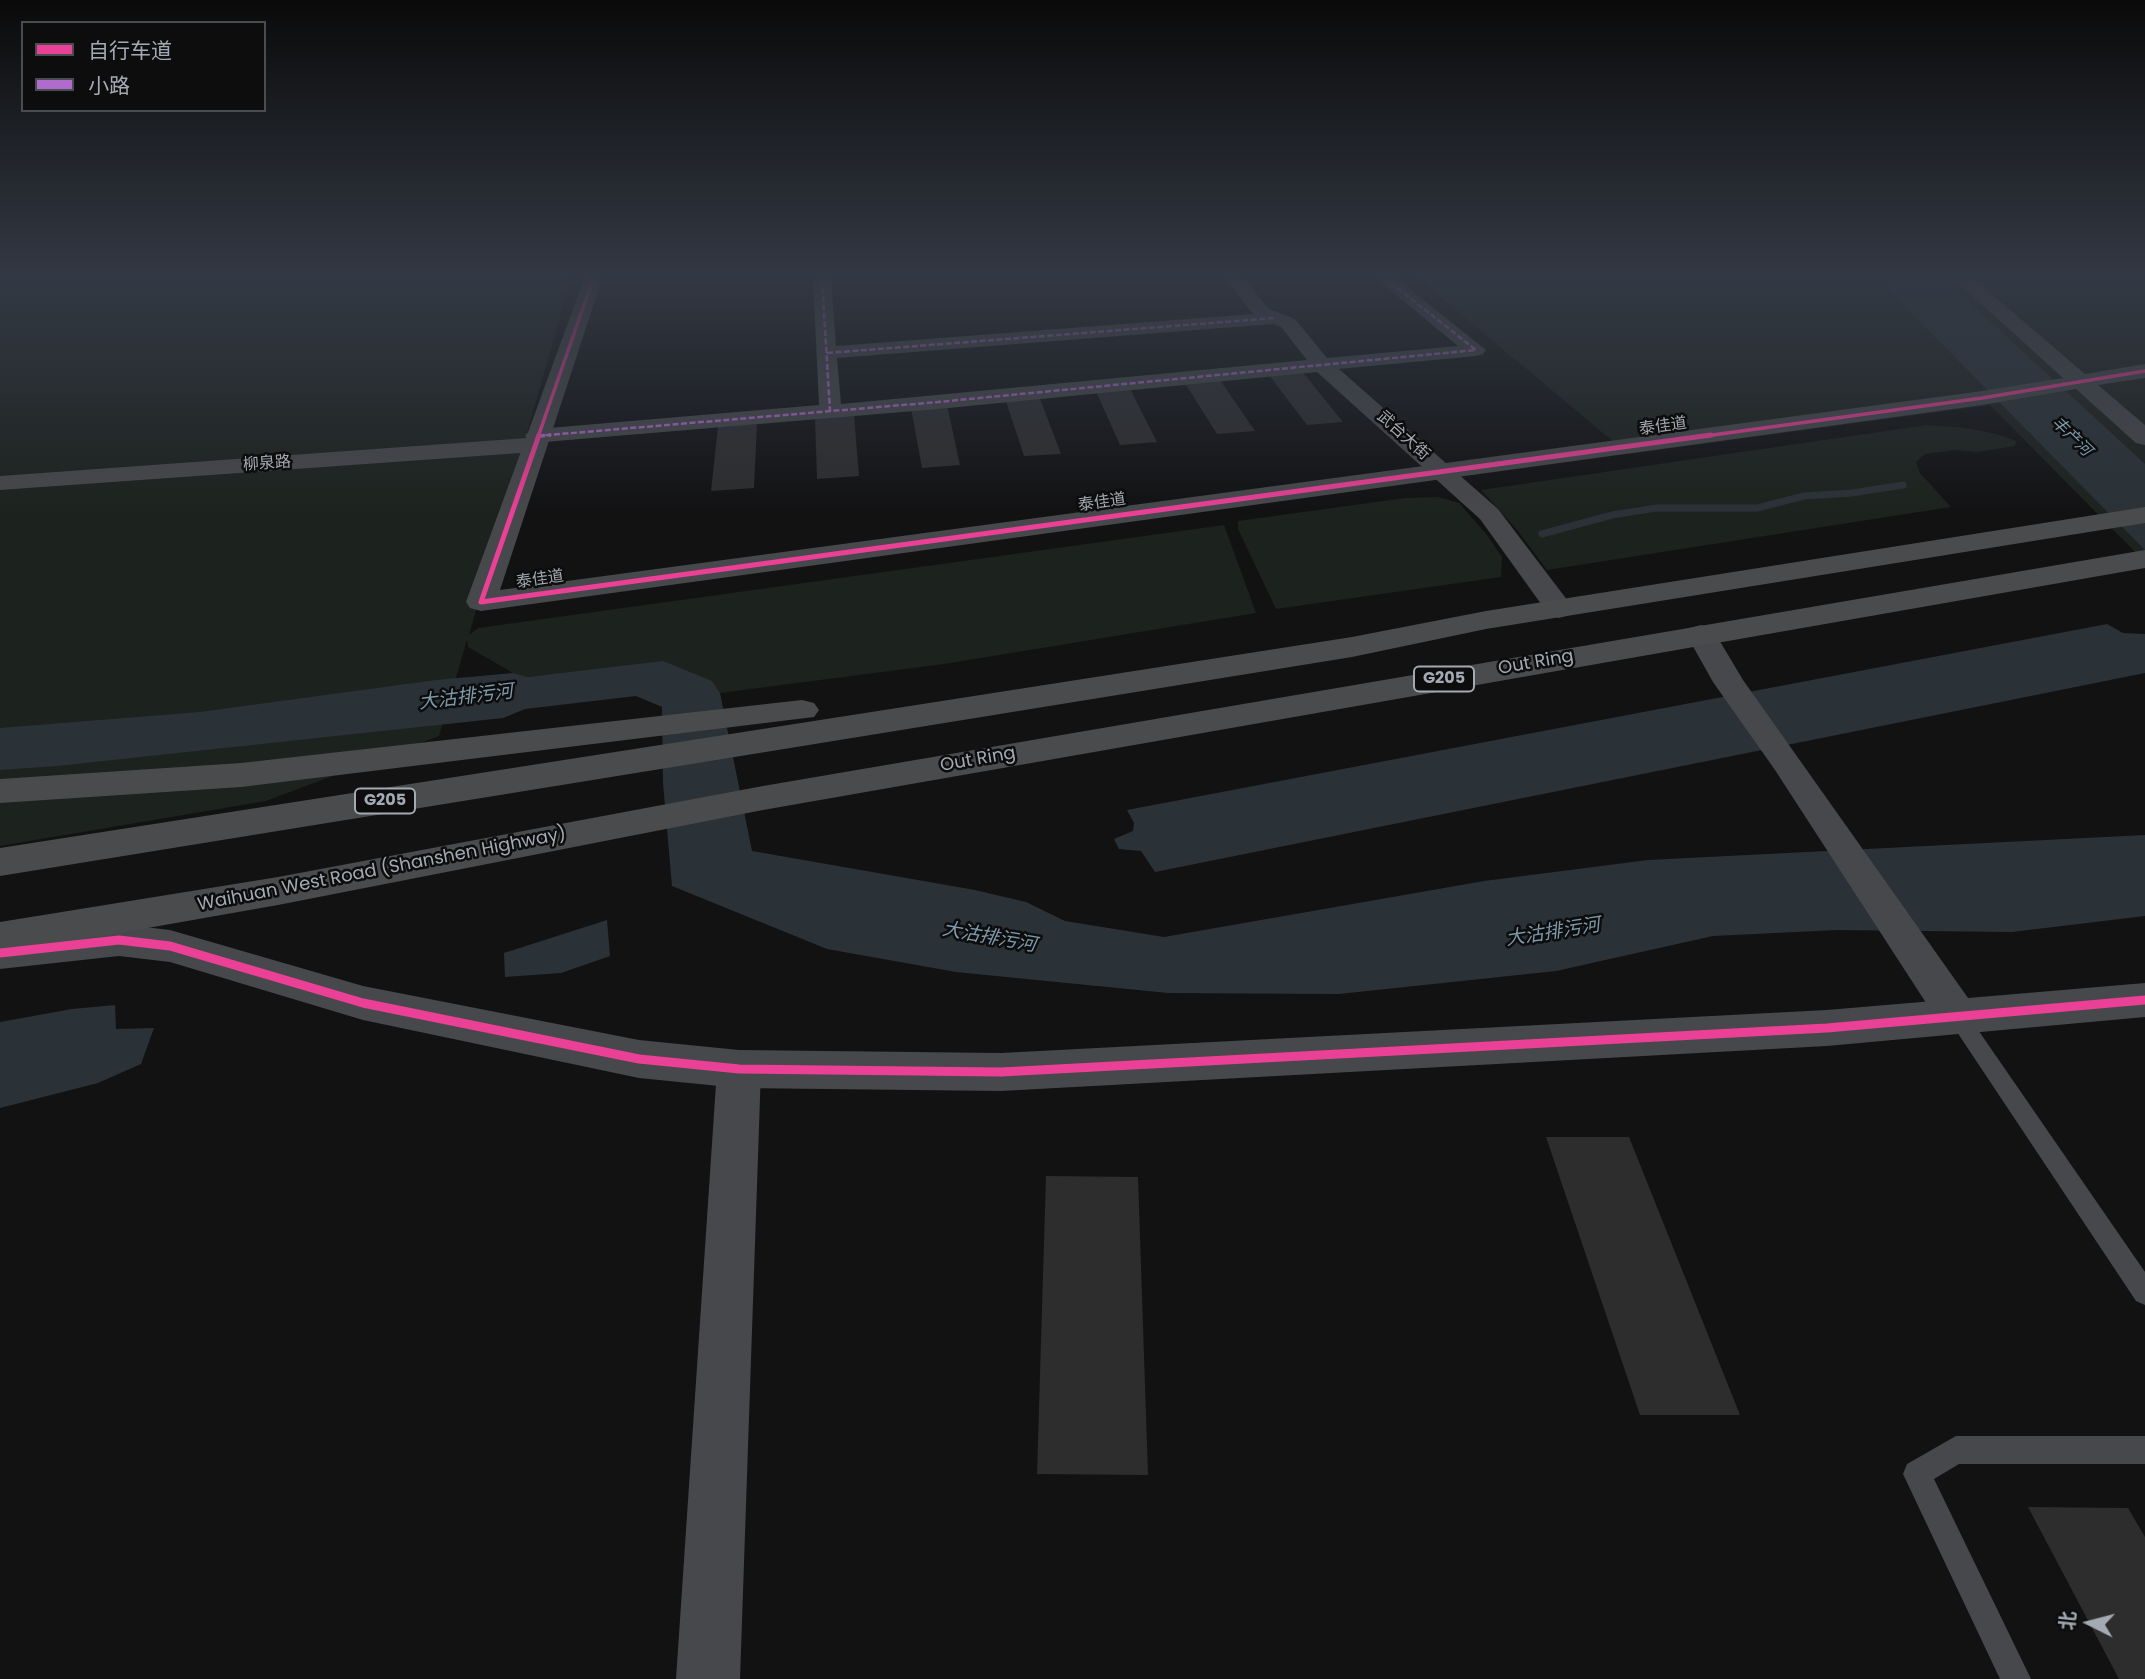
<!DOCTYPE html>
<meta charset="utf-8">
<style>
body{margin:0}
#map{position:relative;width:2145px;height:1679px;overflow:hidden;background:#121213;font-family:Poppins,"Noto Sans SC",sans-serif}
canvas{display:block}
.legend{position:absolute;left:21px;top:21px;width:245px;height:91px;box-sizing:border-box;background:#0d0d0e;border:2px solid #494c50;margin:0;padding:9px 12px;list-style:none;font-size:21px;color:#a4aab3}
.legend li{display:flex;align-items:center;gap:14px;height:35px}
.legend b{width:35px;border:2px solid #494c50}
.north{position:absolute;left:2054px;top:1588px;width:70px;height:70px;-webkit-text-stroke:5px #0d0d0e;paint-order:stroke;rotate:276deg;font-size:19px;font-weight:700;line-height:28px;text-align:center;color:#a4aab3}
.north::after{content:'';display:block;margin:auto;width:24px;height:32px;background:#a4aab3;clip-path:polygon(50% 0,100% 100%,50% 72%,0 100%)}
</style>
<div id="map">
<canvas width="2145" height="1679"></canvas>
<ul class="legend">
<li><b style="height:9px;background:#ea4096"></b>自行车道</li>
<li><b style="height:9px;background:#b06ccc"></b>小路</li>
</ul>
<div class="north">北</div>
</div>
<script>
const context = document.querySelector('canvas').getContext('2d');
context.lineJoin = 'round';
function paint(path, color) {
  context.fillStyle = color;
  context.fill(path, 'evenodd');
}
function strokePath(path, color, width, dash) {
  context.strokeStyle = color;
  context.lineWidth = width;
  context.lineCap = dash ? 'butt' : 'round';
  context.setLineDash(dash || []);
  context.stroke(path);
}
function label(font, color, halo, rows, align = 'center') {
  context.font = font + ' Poppins,"Noto Sans SC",sans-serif';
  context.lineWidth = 5;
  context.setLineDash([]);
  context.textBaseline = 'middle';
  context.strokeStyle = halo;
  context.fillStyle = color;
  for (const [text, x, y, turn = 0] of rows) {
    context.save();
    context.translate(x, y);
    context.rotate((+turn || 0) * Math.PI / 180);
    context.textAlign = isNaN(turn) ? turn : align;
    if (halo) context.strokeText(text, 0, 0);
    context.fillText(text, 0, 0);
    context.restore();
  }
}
const green = new Path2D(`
 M0 279H571L469 635 478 628 1224 525 1256 613 944 664 720 693 712 681 591 671 528 677 513 673 468 647 467 640 439 736 266 801 0 846Z
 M1419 279H2145V562L1990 405 1628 454Z
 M1927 425C1958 427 1988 429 2016 441L2015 446 1978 452 1955 450 1925 454 1916 462 1920 473 1951 507 1547 570 1517 530 1481 490Z
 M1438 497 1459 503 1487 535 1502 557 1501 577 1276 609 1238 529V521L1405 498Z`);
const water = new Path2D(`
 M1878 279H1944L2145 464V550Z
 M2107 624 2123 633 2145 634V673L1155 872 1141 851 1119 849 1114 839 1133 831 1134 823 1127 810Z
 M663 661 712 681 720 693 752 851 975 890 1026 902 1065 921 1164 937 1484 881 1648 860 2145 835V916L2012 932 1837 930 1713 936 1556 971 1339 994 1168 993 956 972 827 949 672 886 663 783 662 707 636 696 525 709 503 718 57 766 0 770V728L200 712 436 680 513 673 528 677Z
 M607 920 610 956 561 973 505 977 504 953Z
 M115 1005 116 1029 154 1028 141 1064 98 1083 0 1108V1022L72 1009Z`);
const stream = new Path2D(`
 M1542 534 1612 515 1656 508H1757L1804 496 1852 493 1903 485`);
const building = new Path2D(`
 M1300 369 1343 422 1307 425 1266 371Z
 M1218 377 1255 431 1217 434 1183 380Z
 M1129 387 1157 442 1120 445 1095 389Z
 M1039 396 1061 454 1024 456 1005 398Z
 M947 405 960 465 922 468 911 408Z
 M854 415 859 476 817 479 815 417Z
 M757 424 754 488 711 491 718 427Z
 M1546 1137H1629L1740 1415H1640Z
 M1046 1176 1138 1177 1148 1475 1037 1474Z
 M2028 1507 2128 1508 2145 1537V1679H2119Z`);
const service = new Path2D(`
 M1958 1009 1965 1011 2145 1272V1305L2136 1301 1951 1023 1948 1017 1951 1011Z
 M1956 1436H2145V1464H1959L1934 1479 2031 1679H2000L1903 1474 1907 1464Z`);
const minor = new Path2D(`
 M813 279H831L836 346 1253 314 1226 279H1244L1269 309 1295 319 1327 358 1458 346 1377 279H1397L1486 350 1483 354 1476 356 1339 369 1498 509 1574 609 1569 615 1559 618 1549 615 1480 519 1317 372 938 409 544 442 546 445 542 450 534 452 0 490V476L527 438 525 436 529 431 537 429 819 405ZM1273 324 1281 327 1307 360 841 404 837 358Z
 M1701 625 1712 628 1743 680 1973 1005 1979 1017 1973 1029 1958 1034 1943 1029 1775 770 1713 682 1686 634 1690 628Z
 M739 1051 755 1056 761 1069 740 1679H676L717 1069 723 1056Z`);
const tertiary = new Path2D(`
 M584 279H602L500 590 1982 391 2063 378 1954 279H1974L2085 374 2145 364V378L2098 385 2145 425V445L2136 443 2076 389 1982 405 481 611 470 608 466 602Z
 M119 924 170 930 363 986 639 1040 739 1050 1001 1053 1827 1010 2145 983V1017L1827 1046 1001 1091 739 1088 639 1078 363 1020 170 962 119 956 0 969V937Z`);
const trunk = new Path2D(`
 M2145 507V523L1486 629 1352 657 0 876V848L1352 637 1486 611Z
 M2145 550V568L763 810 278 905 0 954V922L278 877 763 786Z
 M802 700 814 703 819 710 814 717 241 787 0 803V779L241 763Z`);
const quietFar1 = new Path2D(`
 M822 279 830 411
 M827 353 1275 318
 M537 436 938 402 1476 350 1386 279`);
const quiet = new Path2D(`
 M537 436 551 435`);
const cyclewayFar2 = new Path2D(`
 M538 437 593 279
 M1698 437 1982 398 2145 371`);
const cyclewayFar1 = new Path2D(`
 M539 435 481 602 1711 435`);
const cycleway = new Path2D(`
 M0 953 119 940 170 946 363 1003 639 1059 739 1069 1001 1072 1827 1028 2145 1000`);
const farStreetnames = [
 ["泰佳道",1663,427,-8],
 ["武台大街",1403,436,42],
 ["柳泉路",267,464,-4],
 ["泰佳道",1102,503,-8],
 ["泰佳道",540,580,-8]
];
const farWaternames = [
 ["丰产河",2071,437,44]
];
const shields = [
 [1444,679,60],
 [385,801,60]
];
const shieldNames = [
 ["G205",1444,679],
 ["G205",385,801]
];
const streetNames = [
 ["Out Ring",1536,663,-10],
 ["Out Ring",978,760,-10],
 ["Waihuan West Road (Shanshen Highway)",382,870,-11]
];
const waterNames = [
 ["大沽排污河",466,698,-7],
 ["大沽排污河",1553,933,-9],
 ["大沽排污河",989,938,10]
];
paint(green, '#1c221d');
paint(water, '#2a3237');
strokePath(stream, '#2a3237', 7);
paint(building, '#2d2d2e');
paint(service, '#47484b');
paint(minor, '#47484b');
paint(tertiary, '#47484b');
paint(trunk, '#494b4c');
strokePath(quietFar1, '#b06ccc', 2.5, [6, 2.5]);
strokePath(quiet, '#b06ccc', 3.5, [8, 3.5]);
strokePath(cyclewayFar2, '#ea4096', 3.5);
strokePath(cyclewayFar1, '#ea4096', 5);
strokePath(cycleway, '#ea4096', 9);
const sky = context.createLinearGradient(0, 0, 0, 514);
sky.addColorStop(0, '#0a0a0a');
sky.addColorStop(0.54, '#333944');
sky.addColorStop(1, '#33394400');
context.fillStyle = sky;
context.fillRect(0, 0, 2145, 514);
label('16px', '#a4aab3', '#0d0d0e', farStreetnames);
label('italic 16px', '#7e9aab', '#0d0d0e', farWaternames);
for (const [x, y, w] of shields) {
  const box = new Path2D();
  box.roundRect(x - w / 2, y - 12.5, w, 25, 5);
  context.fillStyle = '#0d0d0e';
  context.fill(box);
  strokePath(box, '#a4aab3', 2);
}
label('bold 16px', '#a4aab3', null, shieldNames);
label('18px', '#a4aab3', '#0d0d0e', streetNames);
label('italic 19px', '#7e9aab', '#0d0d0e', waterNames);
</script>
